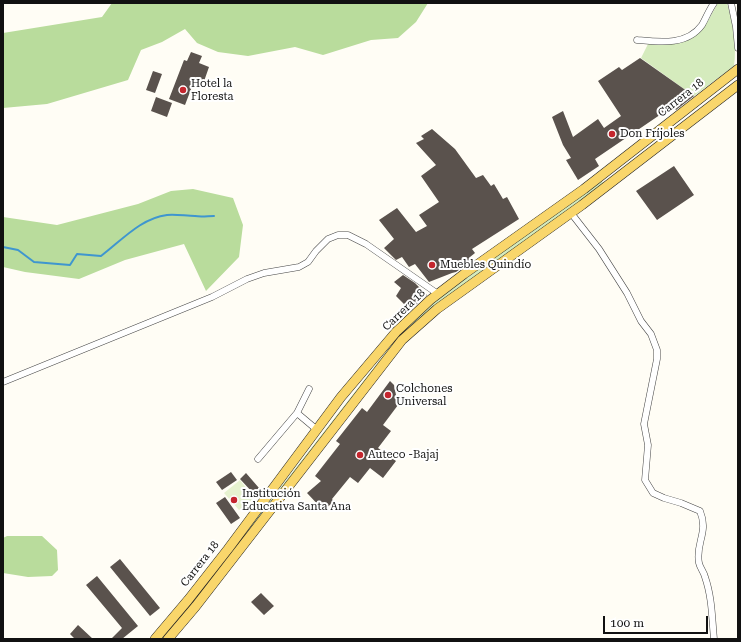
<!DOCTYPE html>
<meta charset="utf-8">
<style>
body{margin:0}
#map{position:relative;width:741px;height:642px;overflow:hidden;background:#fffdf5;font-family:"Roboto Serif",serif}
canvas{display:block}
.frame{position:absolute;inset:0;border:4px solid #111;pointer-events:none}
.scale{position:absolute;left:603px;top:616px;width:105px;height:18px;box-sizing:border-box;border:2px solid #111;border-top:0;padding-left:5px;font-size:12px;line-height:14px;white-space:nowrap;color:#111;-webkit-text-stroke:3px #fff;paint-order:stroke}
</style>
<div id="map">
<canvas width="741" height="642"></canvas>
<div class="frame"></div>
<div class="scale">100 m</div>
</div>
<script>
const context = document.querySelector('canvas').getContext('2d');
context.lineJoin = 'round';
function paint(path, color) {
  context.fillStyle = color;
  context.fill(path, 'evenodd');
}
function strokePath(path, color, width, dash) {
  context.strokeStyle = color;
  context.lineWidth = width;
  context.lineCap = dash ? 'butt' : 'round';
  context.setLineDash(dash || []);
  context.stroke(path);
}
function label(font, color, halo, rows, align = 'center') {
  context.font = font + ' "Roboto Serif",serif';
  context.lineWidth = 4;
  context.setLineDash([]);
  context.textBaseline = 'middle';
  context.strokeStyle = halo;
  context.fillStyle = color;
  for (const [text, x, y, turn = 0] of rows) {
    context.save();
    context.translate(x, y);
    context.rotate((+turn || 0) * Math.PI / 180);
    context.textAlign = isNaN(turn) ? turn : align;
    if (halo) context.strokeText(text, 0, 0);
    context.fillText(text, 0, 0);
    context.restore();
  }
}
const green = new Path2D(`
 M718 3H727C733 24 737 45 734 66L694 96 641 58 648 44C669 46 688 44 703 28 709 21 713 11 718 3Z
 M601 180 604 184 435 306 164 639H160L185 610 400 334 432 303Z`);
const forest = new Path2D(`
 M112 3H428L416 22 398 38 371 40 323 55 295 47 248 56 218 52 197 43 185 29 162 42 141 50 128 80 47 104 3 108V33L102 17Z
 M193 189 233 198 243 225 239 257 206 291 184 244 125 260 79 279 25 272 3 267V217L57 225 138 204 171 191Z
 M7 536H42L57 550 58 570 52 576 28 577 3 573V538Z`);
const pitch = new Path2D(`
 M240 480 254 498 239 510 224 493Z`);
const stream = new Path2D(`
 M3 247 18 250 34 262 70 265 77 254 101 256C121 241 141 218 167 215 176 214 186 216 195 216 201 217 208 216 214 216`);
const building = new Path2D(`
 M191 52 202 56 199 63 209 67 202 87 193 84 185 105 169 99 184 60 187 61Z
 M640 58 694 96 676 110 673 106 595 159 599 166 578 180 566 160 571 158 563 145 552 117 563 111 573 137 598 119 604 128 621 116 598 81 619 67 622 70Z
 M153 71 162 74 155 93 146 90Z
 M156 97 172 103 167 117 151 111Z
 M432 129 455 149 476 178 483 175 491 186 494 184 503 199 507 197 519 219 472 249 475 253 470 257 469 263 456 272 452 273 429 282 415 264 409 267 402 257 396 260 384 248 394 239 379 220 397 208 416 232 427 226 419 215 439 202 421 176 436 165 416 143 424 139 421 136Z
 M674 166 694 195 657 220 636 191Z
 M403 275 415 283 427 295 410 310 396 296 401 288 394 282Z
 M390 381 394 385 398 405 383 425 391 431 378 448 396 461 383 478 370 468 358 483 350 477 332 499 334 502 323 510 307 493 321 481 315 476 340 444 336 441 362 408 367 412Z
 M231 472 237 480 222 490 216 482Z
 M246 473 259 488 253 493 240 479Z
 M225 497 240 518 231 524 216 503Z
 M120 559 160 608 150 616 110 567Z
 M97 576 138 626 122 639H111L122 628 86 585Z
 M261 593 274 606 264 615 251 602Z
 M78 625 93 639H75L70 634Z`);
const street = new Path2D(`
 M731 3 736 27 738 48
 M637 40C659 42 687 46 702 25 706 18 709 10 714 3
 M571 213 599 249 627 293 641 321 651 334 657 350V359L644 424 648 445 645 480 653 493 664 498 681 503 700 511C709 533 695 543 699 563 700 568 704 572 705 577 712 597 712 618 714 639
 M3 382 212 297 247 279 264 273 299 267 308 262 316 251 328 239 338 235H348L366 244 438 294
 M297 413 316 429
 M258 459 297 413 309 389`);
const primary = new Path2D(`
 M155 639 188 600 228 549 341 397 396 332 430 300 464 274 584 189 738 69
 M168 639 196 606 402 340 437 309 582 205 738 85`);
const markers = [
 [183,90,4,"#c4262e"],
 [612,134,4,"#c4262e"],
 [432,265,4,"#c4262e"],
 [388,395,4,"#c4262e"],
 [360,455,4,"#c4262e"],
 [234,500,4,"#c4262e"]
];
const poiNames = [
 ["Hotel la",191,84],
 ["Floresta",191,97],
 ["Don Fríjoles",620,134],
 ["Muebles Quindío",440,265],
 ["Colchones",396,389],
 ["Universal",396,402],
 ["Auteco -Bajaj",368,455],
 ["Institución",242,494],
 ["Educativa Santa Ana",242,507]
];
const streetNames = [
 ["Carrera 18",681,98,-38],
 ["Carrera 18",404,310,-44],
 ["Carrera 18",200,564,-52]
];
paint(green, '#d5ebbd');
paint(forest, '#b9dc9c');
paint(pitch, '#e6f2cf');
strokePath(stream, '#3f96cf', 2);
paint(building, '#5a524d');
strokePath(street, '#444', 7);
strokePath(primary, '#222', 10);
strokePath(street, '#fff', 6);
strokePath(primary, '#f9d66b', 9);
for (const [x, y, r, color] of markers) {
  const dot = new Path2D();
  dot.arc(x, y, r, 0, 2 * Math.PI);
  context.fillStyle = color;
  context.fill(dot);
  strokePath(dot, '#fff', 1.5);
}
label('11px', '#111', '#fff', poiNames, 'left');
label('11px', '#111', '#fff', streetNames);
</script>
